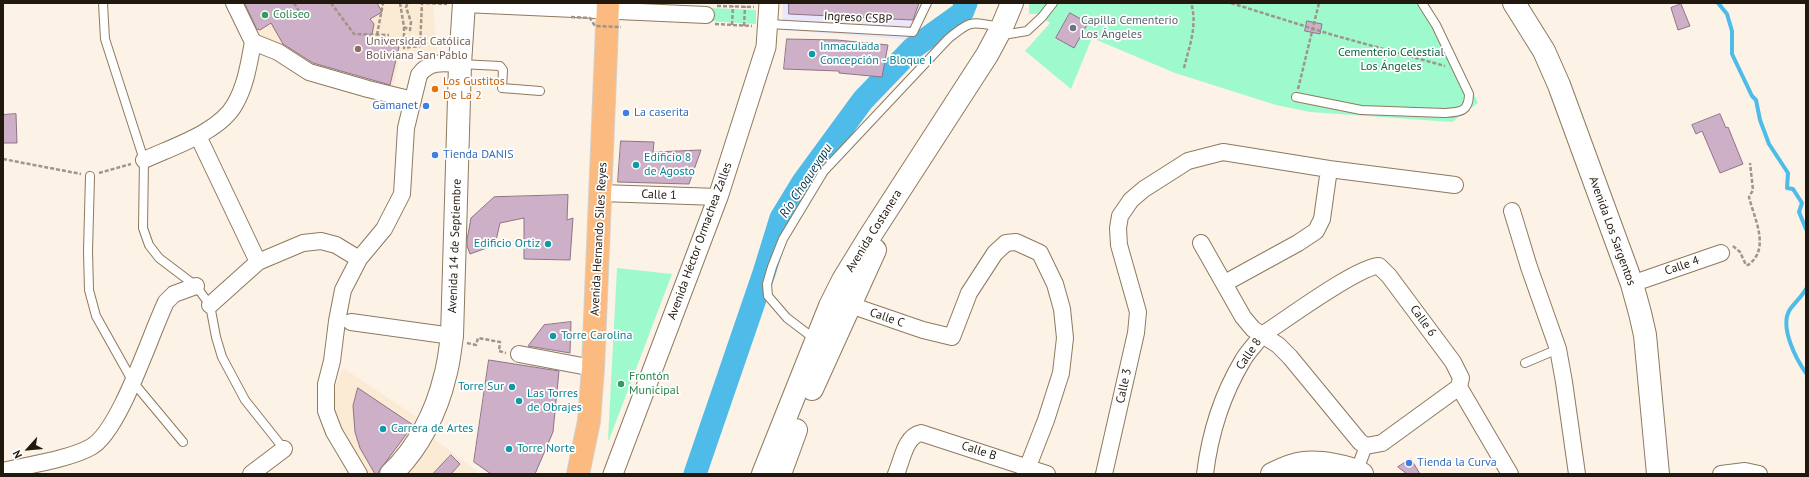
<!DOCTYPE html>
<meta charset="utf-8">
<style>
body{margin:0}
#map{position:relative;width:1809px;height:477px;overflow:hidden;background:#fcf2e6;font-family:"PT Sans",sans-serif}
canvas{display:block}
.frame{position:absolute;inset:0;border:4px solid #22190e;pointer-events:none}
.north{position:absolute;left:8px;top:429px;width:40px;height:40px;-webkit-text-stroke:3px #fff;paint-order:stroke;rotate:243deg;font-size:11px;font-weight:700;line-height:16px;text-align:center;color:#22190e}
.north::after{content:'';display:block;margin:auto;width:14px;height:18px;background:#22190e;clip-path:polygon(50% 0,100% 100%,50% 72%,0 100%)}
</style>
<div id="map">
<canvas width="1809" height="477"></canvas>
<div class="frame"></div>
<div class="north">N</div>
</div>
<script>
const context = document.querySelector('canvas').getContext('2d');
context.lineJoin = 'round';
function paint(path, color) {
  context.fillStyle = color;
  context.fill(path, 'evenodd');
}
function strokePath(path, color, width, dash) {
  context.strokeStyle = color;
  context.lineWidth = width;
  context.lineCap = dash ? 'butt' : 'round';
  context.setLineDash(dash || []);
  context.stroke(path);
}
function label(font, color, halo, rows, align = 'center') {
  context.font = font + ' "PT Sans",sans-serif';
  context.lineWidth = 3.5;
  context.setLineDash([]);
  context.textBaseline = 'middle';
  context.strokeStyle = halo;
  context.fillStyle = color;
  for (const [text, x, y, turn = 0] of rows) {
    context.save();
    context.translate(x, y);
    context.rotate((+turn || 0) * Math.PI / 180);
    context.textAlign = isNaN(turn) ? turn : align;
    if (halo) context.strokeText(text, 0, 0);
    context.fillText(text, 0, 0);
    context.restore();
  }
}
const built = new Path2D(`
 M240 3H433L437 52 400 53 393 91 313 71 264 44 250 27Z
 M343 368 427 424 434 427V439L477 471 474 474H368L335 422 333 403 336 385Z`);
const medical = new Path2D(`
 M783 3H932L912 40 782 30Z`);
const green = new Path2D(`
 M1029 3H1427L1437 18 1478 103 1452 122 1310 112 1276 105 1175 73 1092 38 1071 89 1025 51 1050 23 1037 14H1029Z
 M710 8 756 10V24L709 21Z
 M617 268 672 274 609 440H608Z`);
const stream = new Path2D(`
 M1718 3 1727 14 1732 31V54L1752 96 1756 100 1760 120 1769 144 1788 173 1787 188 1793 189 1802 203 1799 212 1806 229
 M1806 289C1801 298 1792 305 1789 311 1780 328 1796 359 1806 373`);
const river = new Path2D(`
 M695 474 764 273 781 218 803 182 863 100 913 48 962 13 966 3`);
const building = new Path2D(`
 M245 3H377L382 12 370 19 374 24 371 40 399 47 390 85 313 63 283 44 271 23 260 30 257 29Z
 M789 3H919L913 20 789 14Z
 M1681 4 1690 26 1678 30 1671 8Z
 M1070 13 1088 23 1074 48 1056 38Z
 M1307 21 1322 24 1320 34 1305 31Z
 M787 39 837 40 888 45 882 77 839 73V71L784 69Z
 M16 114 17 143H3V115Z
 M1720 114 1726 128 1728 127 1743 164 1720 173 1702 131 1696 134 1692 125Z
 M621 141 654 142 653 152 701 150 689 184 618 182Z
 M568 195 567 220 573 218 570 260 524 259V218L500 223 495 245 470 254 467 246V240L471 218 494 197Z
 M571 322 570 353 528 346 544 325Z
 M489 360 559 371 553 432 535 474H491L474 462Z
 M358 388 413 425 377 474H375L360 448 355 432 353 406Z
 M451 455 460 464 451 474H433Z
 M1411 459 1420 474H1407L1398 467Z`);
const path = new Path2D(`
 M294 3 300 13
 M331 3 354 34 389 35
 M400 3 404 27 410 30 411 22 406 7 408 3
 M426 3 447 4
 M1231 3 1333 35 1445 66
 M717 6 754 7
 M715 24 752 26
 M732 25 733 6
 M744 26 745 6
 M404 27V48L420 46 422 3
 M377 35 383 3
 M1184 68C1189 47 1198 25 1191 3
 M1298 89 1319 3
 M3 159 81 174
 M99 173 131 164
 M1733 246 1740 252 1746 265H1748C1771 249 1754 218 1749 197L1753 190 1750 163
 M467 343 476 345 478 338 500 342 499 351 506 353`);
const service = new Path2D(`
 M103 3 105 39 144 160 143 228 149 245 159 258 196 286 210 305 216 337 222 357 245 400 284 449
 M769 24 913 32 927 3
 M1009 34 1027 31 1042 17 1053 3
 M460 64 500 66 503 70 502 88 540 91
 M1296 97 1361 110 1444 113C1460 112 1469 112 1469 94L1436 25 1422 3
 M90 176 88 251 89 290 96 316 133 382 183 442
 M816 340 787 318 768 296 767 284 772 267 783 239 824 171 948 39C972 19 971 22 1001 27
 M1525 363 1558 349`);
const pedestrian = new Path2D(`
 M1357 470 1366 446`);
const minor = new Path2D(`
 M234 3 253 42
 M464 4 706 15
 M253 42 278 52 309 72 368 89 413 100
 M198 136 258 262
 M144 160C172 147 220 132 235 104 246 85 249 63 253 42
 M601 193 718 197
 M1512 211 1529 267 1558 349 1564 382 1577 474
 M1201 243 1243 317 1253 329 1278 345 1290 357 1360 442 1366 446 1382 443 1459 387
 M1643 280 1721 253
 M1225 283 1298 243 1316 231 1322 219 1329 169
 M210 305 258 262 303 243 321 241 336 245 359 259
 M850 305 923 330 952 337 969 293 995 253 1006 243 1016 242 1040 253 1055 284 1062 309 1065 338 1061 373 1046 420 1025 474
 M351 322 452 336
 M519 354 593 368
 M1459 387 1510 474
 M3 471C28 465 70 459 91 447 120 431 150 335 166 302L174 294 196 286
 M251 474 284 449
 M359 474 334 432 326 411V384L332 361 337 321 343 290 359 259 384 229 402 194 406 128 419 75C429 60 445 63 460 64
 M896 474C902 461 905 436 921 433L1047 474
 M1104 474 1136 333 1138 312 1119 245 1118 228 1120 216 1131 200 1144 189 1188 161 1223 152 1329 169 1455 185
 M1205 474C1210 433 1222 395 1243 360 1248 351 1256 344 1262 335 1284 321 1358 266 1379 266L1389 276 1453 362 1461 378 1459 387
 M1721 474 1745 471 1759 474`);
const tertiary = new Path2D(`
 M613 474 718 197 766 47 769 3`);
const secondary = new Path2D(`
 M1514 3 1544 51 1559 85 1632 284 1640 313 1645 335 1658 474
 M812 389 875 250
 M391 474C418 449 437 411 445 376 449 363 450 349 452 336L460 64 464 3
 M763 474 830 306 843 280 870 236 987 55 1002 27 1012 3
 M780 474 796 430
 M1272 474C1282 469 1294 464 1304 463 1318 461 1351 466 1362 474`);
const primary = new Path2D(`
 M578 474 589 421 593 368 608 3`);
const pathBridge = new Path2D(`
 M571 17 590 18 595 26 621 27`);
const markers = [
 [265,15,4,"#2e9e5b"],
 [1073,28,4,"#6b7280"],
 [358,49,4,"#8d6e63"],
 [812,54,4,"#0f9aa8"],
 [435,89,4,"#e8710a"],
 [426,106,4,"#3f7fe0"],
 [626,113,4,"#3f7fe0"],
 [435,155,4,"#3f7fe0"],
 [636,165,4,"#0f9aa8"],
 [548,244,4,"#0f9aa8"],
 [553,336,4,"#0f9aa8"],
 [621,384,4,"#2e9e5b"],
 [512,387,4,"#0f9aa8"],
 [519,401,4,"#0f9aa8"],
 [383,429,4,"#0f9aa8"],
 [509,449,4,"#0f9aa8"],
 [1409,463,4,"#3f7fe0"]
];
const leisureNames = [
 ["Coliseo",273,15],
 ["Frontón",629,377],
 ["Municipal",629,391]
];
const streetNames = [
 ["Ingreso CSBP",858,18,3],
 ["Calle 1",659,195,2],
 ["Avenida Costanera",874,231,-58],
 ["Avenida Los Sargentos",1612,231,70],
 ["Avenida Hernando Siles Reyes",599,239,-87],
 ["Avenida Héctor Ormachea Zalles",700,241,-70],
 ["Avenida 14 de Septiembre",455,246,-88],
 ["Calle 4",1682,266,-19],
 ["Calle C",887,318,19],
 ["Calle 6",1423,321,54],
 ["Calle 8",1249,354,-56],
 ["Calle 3",1124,386,-78],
 ["Calle B",979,451,18]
];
const worshipNames = [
 ["Capilla Cementerio",1081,21],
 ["Los Ángeles",1081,35]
];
const educationNames = [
 ["Universidad Católica",366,42],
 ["Boliviana San Pablo",366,56]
];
const cultureNames = [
 ["Inmaculada",820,47],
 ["Concepción - Bloque I",820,61],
 ["Edificio 8",644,158],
 ["de Agosto",644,172],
 ["Edificio Ortiz",540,244,"right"],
 ["Torre Carolina",561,336],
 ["Torre Sur",504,387,"right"],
 ["Las Torres",527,394],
 ["de Obrajes",527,408],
 ["Carrera de Artes",391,429],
 ["Torre Norte",517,449]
];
const parkNames = [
 ["Cementerio Celestial",1391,53],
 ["Los Ángeles",1391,67]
];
const foodNames = [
 ["Los Gustitos",443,82],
 ["De La 2",443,96]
];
const shopNames = [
 ["Gamanet",418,106,"right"],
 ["La caserita",634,113],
 ["Tienda DANIS",443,155],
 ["Tienda la Curva",1417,463]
];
const waterNames = [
 ["Río Choqueyapu",806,181,-57]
];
paint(built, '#fbead4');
paint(medical, '#eae7fd');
paint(green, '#9efacd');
strokePath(stream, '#4ebbe9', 4);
strokePath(river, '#4ebbe9', 23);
paint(building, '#cdafc7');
strokePath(building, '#8f7389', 1);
strokePath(service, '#8e7a5e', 10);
strokePath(pedestrian, '#8e7a5e', 14);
strokePath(minor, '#8e7a5e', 18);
strokePath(tertiary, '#8e7a5e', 21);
strokePath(secondary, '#8e7a5e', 24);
strokePath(primary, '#d3d1cf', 24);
strokePath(path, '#9f9589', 2.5, [4, 2]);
strokePath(service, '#fff', 8);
strokePath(pedestrian, '#fff', 12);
strokePath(minor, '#fff', 16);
strokePath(tertiary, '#fff', 19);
strokePath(secondary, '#fff', 22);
strokePath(primary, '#fbba7f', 22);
strokePath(pathBridge, '#9f9589', 2.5, [4, 2]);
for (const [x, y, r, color] of markers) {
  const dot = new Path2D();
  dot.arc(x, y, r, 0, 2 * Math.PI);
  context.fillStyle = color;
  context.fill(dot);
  strokePath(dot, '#fff', 1.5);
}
label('12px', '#27864d', '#fff', leisureNames, 'left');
label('12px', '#22190e', '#fff', streetNames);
label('12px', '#5b616d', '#fff', worshipNames, 'left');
label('12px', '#785e54', '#fff', educationNames, 'left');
label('12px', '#0d838f', '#fff', cultureNames, 'left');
label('12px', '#126143', '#fff', parkNames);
label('12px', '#c56008', '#fff', foodNames, 'left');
label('12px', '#366cbe', '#fff', shopNames, 'left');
label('italic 13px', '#033548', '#fff', waterNames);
</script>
